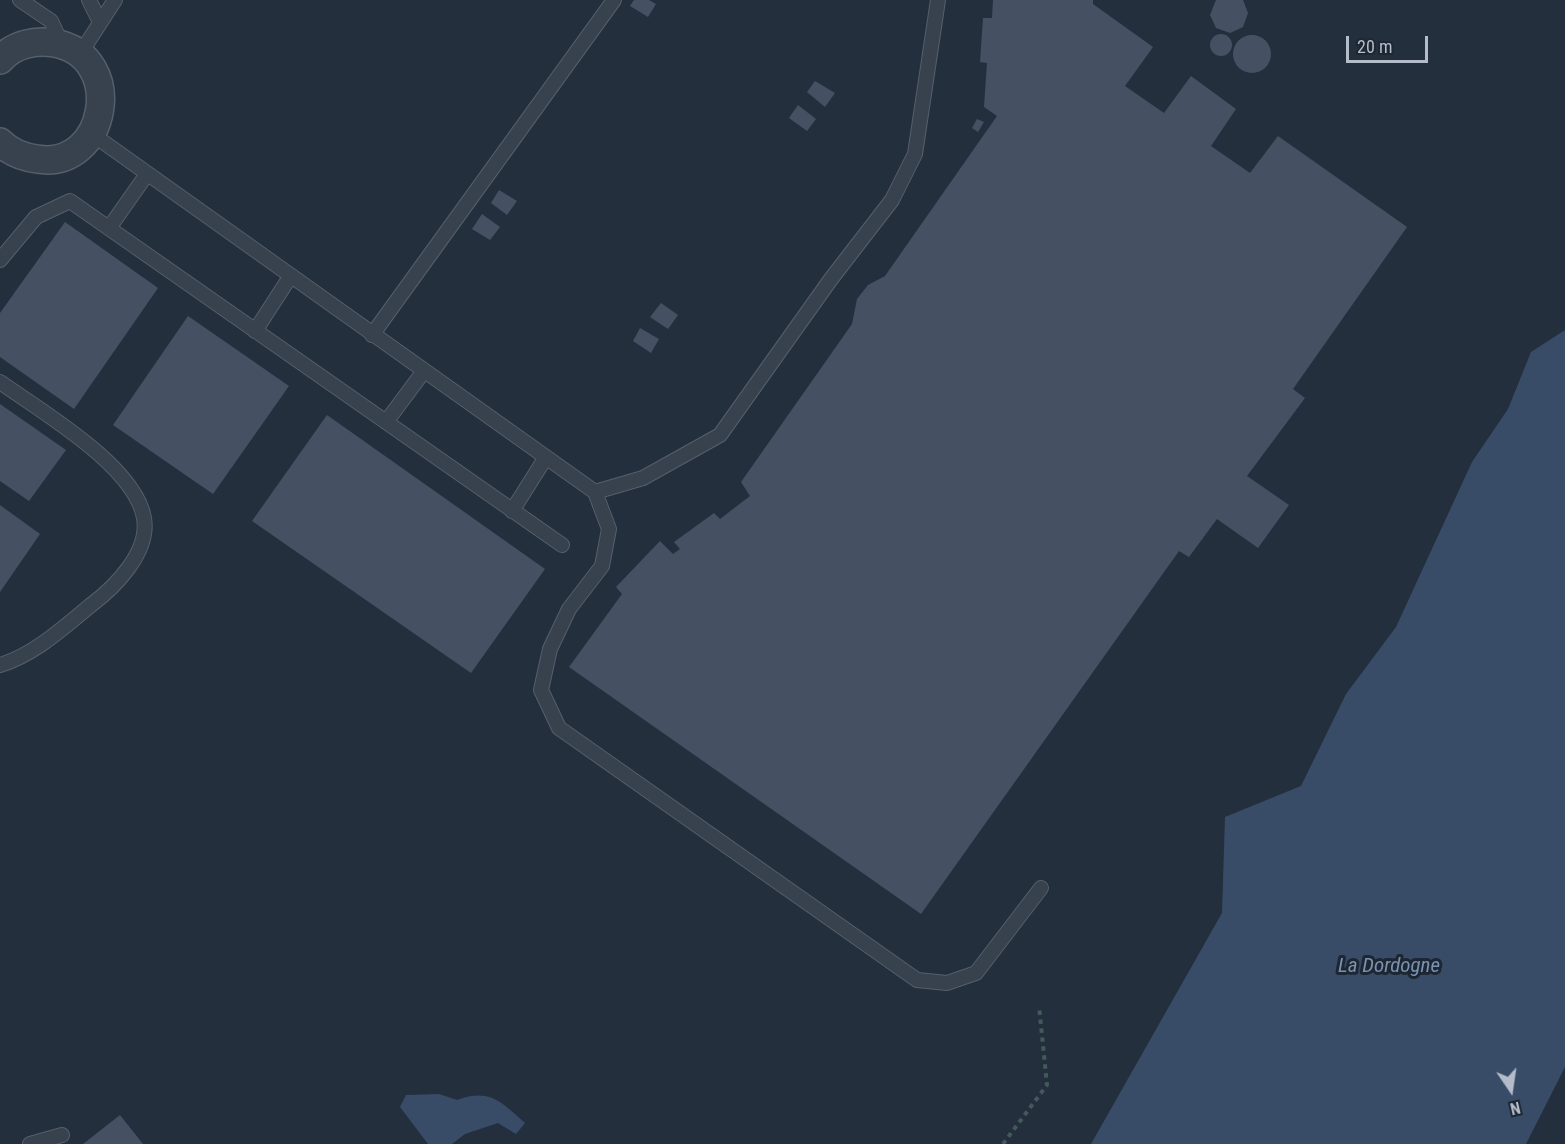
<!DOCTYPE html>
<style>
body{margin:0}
#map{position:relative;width:1565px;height:1144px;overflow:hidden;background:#242f3e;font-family:"Roboto Condensed",sans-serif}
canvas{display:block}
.north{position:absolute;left:1481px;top:1060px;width:60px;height:60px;-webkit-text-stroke:4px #1d2633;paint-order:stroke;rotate:167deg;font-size:16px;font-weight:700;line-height:24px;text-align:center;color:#b4bcc9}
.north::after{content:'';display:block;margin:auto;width:21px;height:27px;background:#b4bcc9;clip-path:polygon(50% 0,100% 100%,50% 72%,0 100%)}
.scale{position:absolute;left:1346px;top:36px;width:82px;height:27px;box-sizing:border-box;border:3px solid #b4bcc9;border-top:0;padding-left:8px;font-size:18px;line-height:21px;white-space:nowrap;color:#b4bcc9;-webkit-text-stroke:4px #1d2633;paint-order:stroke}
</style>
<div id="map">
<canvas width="1565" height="1144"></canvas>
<div class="north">N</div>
<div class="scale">20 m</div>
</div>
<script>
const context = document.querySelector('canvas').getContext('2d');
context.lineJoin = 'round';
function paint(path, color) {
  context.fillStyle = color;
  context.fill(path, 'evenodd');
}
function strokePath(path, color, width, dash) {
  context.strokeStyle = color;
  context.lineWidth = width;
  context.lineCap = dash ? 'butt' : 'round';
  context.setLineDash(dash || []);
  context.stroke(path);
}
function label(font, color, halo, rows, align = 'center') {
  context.font = font + ' "Roboto Condensed",sans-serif';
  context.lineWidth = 6;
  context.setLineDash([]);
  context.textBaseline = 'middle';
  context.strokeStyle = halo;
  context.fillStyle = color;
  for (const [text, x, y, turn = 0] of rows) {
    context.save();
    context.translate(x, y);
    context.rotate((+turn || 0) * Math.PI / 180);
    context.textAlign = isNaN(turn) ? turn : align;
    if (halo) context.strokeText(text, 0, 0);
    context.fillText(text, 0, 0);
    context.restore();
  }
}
const water = new Path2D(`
 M1565 330V1067L1526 1144H1091L1222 913 1225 817 1301 786 1346 694 1396 627 1472 462 1508 409 1531 352Z
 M439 1094 457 1100C490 1088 501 1102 525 1123L516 1134 498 1123 465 1134 452 1144H428L400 1107 406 1095Z`);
const building = new Path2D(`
 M634 0H649L656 4 648 17 630 6Z
 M993 0H1093V4L1153 47 1125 86 1164 113 1191 76 1236 109 1211 146 1250 173 1278 136 1407 227 1293 389 1305 398 1247 476 1289 505 1258 548 1217 519 1189 557 1179 551 921 914 569 667 622 594 616 587 660 541 673 554 680 549 674 542 714 513 720 519 750 496 741 482 852 324 857 299 868 285 885 276 997 116 984 107 987 63 980 62 983 18H992Z
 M1216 0H1243L1248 13 1243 27 1230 33 1216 28 1210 15Z
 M1210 45a11 11 0 1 1 22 0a11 11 0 1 1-22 0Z
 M1233 54a19 19 0 1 1 38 0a19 19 0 1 1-38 0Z
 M815 81 835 93 825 107 807 92Z
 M798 105 816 119 807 131 789 118Z
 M977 119 984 122 978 132 972 128Z
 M499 190 517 201 507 215 491 203Z
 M482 214 500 227 490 240 472 229Z
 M65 222 158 288 74 409 0 357V313Z
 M661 303 678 315 668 329 650 317Z
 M188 316 289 386 213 494 113 425Z
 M640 328 659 339 651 353 633 341Z
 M0 404 66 450 29 501 0 481Z
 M327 415 545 569 471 673 252 521Z
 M0 505 40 534 0 592Z
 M120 1115 143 1144H83Z`);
const path = new Path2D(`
 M1003 1144 1047 1085 1039 1006`);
const service = new Path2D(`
 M20 0 51 21 62 45
 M89 0 100 22
 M80 54 115 0
 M92 134 595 492 609 529 602 566 569 609 550 649 541 690 559 728 917 980 947 983 976 973 1041 888
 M109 228 147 174
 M0 260 36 217 70 201 562 545
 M255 331 290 277
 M372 335 614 0
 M0 382C42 412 135 466 144 518 150 552 115 587 91 605 64 627 34 655 0 665
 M386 422 424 371
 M595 492 643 478 720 435 831 279 892 200 915 154 938 0
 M512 511 546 457
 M30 1144 62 1135`);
const minor = new Path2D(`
 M0 60C14 44 35 40 54 43 128 56 107 171 37 159 22 157 10 152 0 142`);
const waterNames = [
 ["La Dordogne",1389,967]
];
paint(water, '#394c67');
paint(building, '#455162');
strokePath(service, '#565f6c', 16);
strokePath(minor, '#565f6c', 30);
strokePath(path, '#44595c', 4, [4.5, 4.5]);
strokePath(service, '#38414e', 14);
strokePath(minor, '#38414e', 27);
label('italic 21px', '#7c92b1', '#1d2633', waterNames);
</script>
